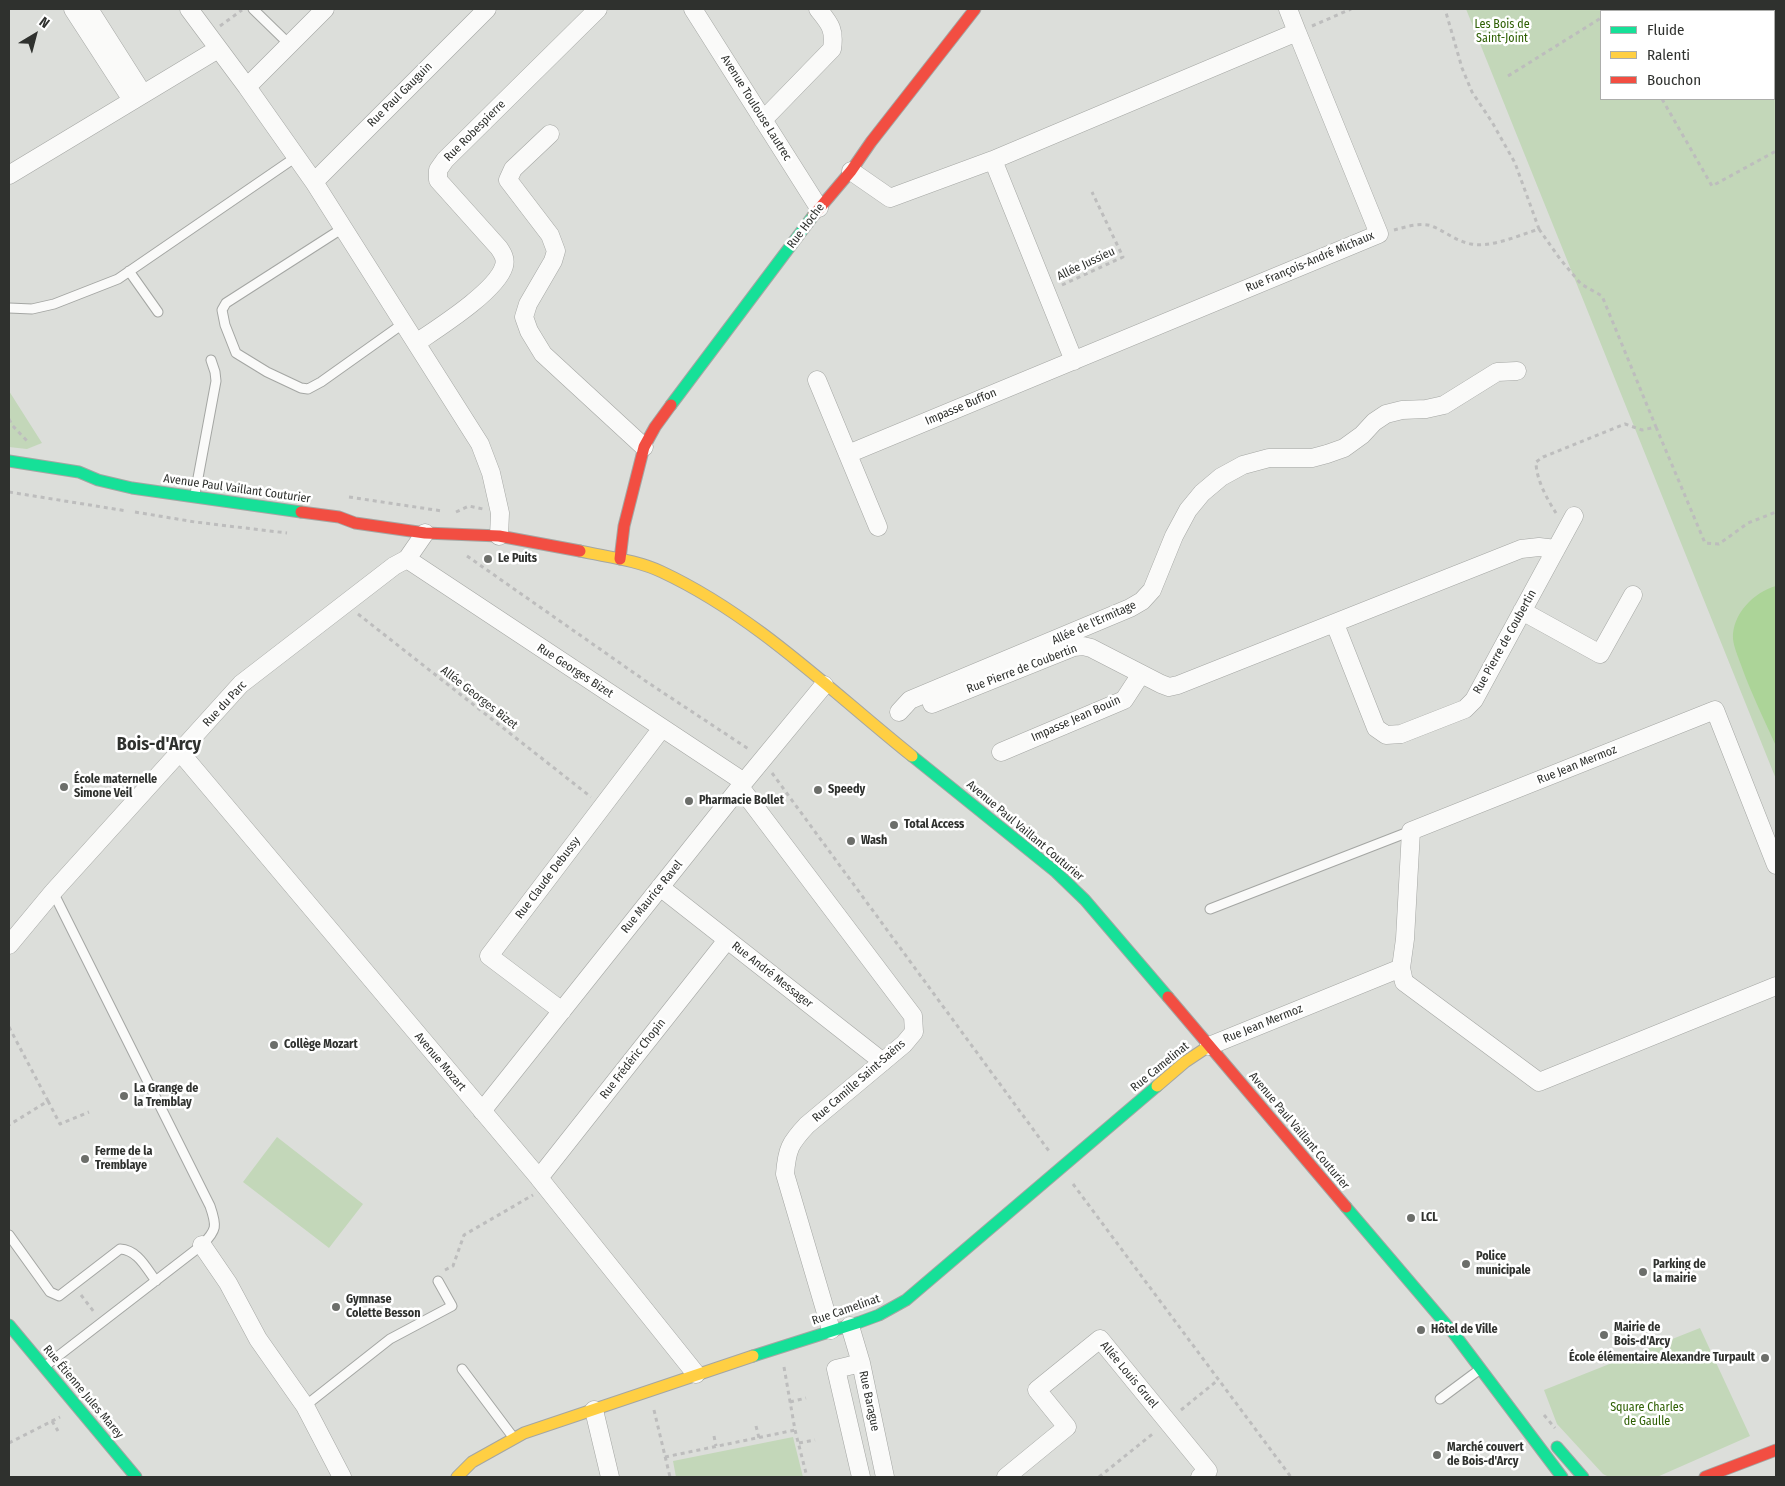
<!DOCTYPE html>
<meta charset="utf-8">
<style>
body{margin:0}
#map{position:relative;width:1785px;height:1486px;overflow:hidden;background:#dcdeda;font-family:"Fira Sans Condensed",sans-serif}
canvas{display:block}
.frame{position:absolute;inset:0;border:10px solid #2f312e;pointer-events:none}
.legend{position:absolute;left:1600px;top:10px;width:175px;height:90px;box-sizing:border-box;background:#fff;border:1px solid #acadab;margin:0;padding:6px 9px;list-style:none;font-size:15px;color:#2f312e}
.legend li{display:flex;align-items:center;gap:10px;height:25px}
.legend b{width:25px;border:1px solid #acadab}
.north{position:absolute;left:10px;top:10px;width:50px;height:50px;-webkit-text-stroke:4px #fff;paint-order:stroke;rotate:37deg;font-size:14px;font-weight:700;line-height:20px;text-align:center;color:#2f312e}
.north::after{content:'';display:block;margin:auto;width:18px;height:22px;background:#2f312e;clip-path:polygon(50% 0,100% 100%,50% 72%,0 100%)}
</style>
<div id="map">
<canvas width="1785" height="1486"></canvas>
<div class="frame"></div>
<ul class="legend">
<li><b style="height:6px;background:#16e098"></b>Fluide</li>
<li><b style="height:6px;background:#ffcf43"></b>Ralenti</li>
<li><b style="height:6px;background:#f24e42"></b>Bouchon</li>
</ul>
<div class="north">N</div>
</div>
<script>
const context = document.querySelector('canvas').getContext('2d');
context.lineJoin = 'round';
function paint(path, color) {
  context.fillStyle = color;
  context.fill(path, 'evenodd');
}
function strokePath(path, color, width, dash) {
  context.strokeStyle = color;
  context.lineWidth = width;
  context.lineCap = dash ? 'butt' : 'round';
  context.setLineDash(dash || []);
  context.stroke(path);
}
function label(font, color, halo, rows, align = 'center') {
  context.font = font + ' "Fira Sans Condensed",sans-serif';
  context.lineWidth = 5;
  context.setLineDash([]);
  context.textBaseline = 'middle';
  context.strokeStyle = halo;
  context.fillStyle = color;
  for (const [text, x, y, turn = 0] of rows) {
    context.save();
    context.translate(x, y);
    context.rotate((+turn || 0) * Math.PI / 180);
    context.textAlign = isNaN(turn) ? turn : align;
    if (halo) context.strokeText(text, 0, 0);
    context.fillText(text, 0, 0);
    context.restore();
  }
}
const green = new Path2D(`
 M1466 9H1776V779L1489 66ZM1601 11H1774V99H1601Z
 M9 391 42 443 27 449 9 447Z
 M277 1137 363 1204 329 1248 243 1182Z
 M1700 1328 1750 1436 1657 1477H1609L1603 1474 1557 1424 1544 1390Z
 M793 1437 803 1477H676L673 1461Z`);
const water = new Path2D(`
 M1776 586V746C1764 719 1751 693 1741 665 1738 656 1734 648 1733 639 1732 614 1754 592 1776 586Z`);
const path = new Path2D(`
 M1609 9 1611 11
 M220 26 242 10
 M1312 26 1351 9
 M1508 76 1601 18
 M1662 99 1712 186 1776 151
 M1539 229 1560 259 1581 284 1602 296 1656 427 1642 430 1625 424 1543 457 1536 462C1536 479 1547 499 1556 513
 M1394 230C1406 227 1420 222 1432 226 1446 232 1456 241 1471 244 1491 248 1520 235 1539 229L1515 163 1492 122 1472 92 1462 68 1445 9
 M1062 285 1123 257 1092 192
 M9 419 12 425 29 443
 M1656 427 1705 543 1719 544 1748 523 1776 512
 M9 492 127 511
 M349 497 442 511
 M135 512 195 522 287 533
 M456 512 469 506 483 509
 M467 556 647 682 750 750
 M358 614 591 797
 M772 773 1049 1151
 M9 1027 48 1101 9 1125
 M48 1101 60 1124 89 1112
 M1073 1184 1291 1477
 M445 1270 453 1266 464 1235 533 1195
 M81 1295 94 1312
 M784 1367 795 1430 807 1477
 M790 1402 806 1398
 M654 1410 670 1477
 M1181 1410 1218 1380
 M1544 1415 1555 1428
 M52 1421 58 1431
 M756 1426 759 1438
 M714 1436 716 1446
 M9 1443 60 1417
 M799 1443 815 1440
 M665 1457 795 1430
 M1099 1477 1155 1432`);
const lane = new Path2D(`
 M253 9 289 44
 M343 228 226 303 222 310 225 325 236 353 267 372 301 388 308 389 321 382 404 323
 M129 271 158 312
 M9 308 32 309 54 304 118 279 296 157
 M195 494 216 381 215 372 211 360
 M1210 909 1411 831
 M9 1235 50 1292 59 1296 120 1249C138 1250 146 1268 156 1281
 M44 1367 202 1245C217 1230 217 1226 210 1206L53 892
 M462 1369 513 1437
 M1440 1399 1479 1370
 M305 1406 390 1339 452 1306 438 1281`);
const street = new Path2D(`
 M73 9 132 100
 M89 9 143 94
 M189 9 247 87 314 182 480 444 491 473 500 513 499 536
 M693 9 819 208
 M1288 9 1297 32
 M247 87 325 9
 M763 120 832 49C835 29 830 24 818 9
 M550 134 513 169 508 180 550 235 556 251 553 261 528 304 524 317 529 331 543 354 644 447
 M993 160 1074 361
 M9 175 218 49
 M314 182 487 9
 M416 343C438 328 497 291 504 266 506 259 503 254 499 248L438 180V170L445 160 598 9
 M817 380 878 527
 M848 454 1379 234 1297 32 993 160 890 198 851 171
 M407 559 744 782
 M1522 611 1600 654 1633 595
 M1335 624 1376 728 1386 735 1401 734 1465 709 1474 700 1574 516
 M932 704 1074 647 1083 646 1091 648 1161 684 1169 687 1178 685 1521 549 1539 547 1556 549
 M899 712 910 700 1130 608 1142 601 1152 590 1174 536 1188 510 1202 493 1221 477 1243 465 1269 458H1312L1327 454 1344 448 1362 435 1374 422 1386 414 1402 410 1426 409 1444 405 1497 372 1517 371
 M180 752 539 1178 696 1374
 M1001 752 1124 700 1141 674
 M740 787 913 1016 914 1032 904 1044 807 1125C790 1143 787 1149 785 1174L831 1330
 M1776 865 1715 710 1411 831 1405 939 1401 968 1404 982 1539 1082 1776 986
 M660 887 883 1062
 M9 945 53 892 241 684 394 566 407 559 425 533
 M562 1011 489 956 662 728
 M1209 1046 1401 968
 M482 1111 744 782 824 685
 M539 1178 727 940
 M202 1245 228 1283 258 1339 305 1406 342 1477
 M850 1326 861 1363 885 1477
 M594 1410 610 1477
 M861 1477 836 1369 861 1363
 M1006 1477 1067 1427 1037 1390 1100 1339 1208 1471 1200 1477`);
const fast = new Path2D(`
 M671 405 813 216
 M9 461 79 472 98 480 132 488 301 512
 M912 756 1056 872 1085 900 1168 997
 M1346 1207 1455 1335 1562 1477
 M9 1325 136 1477
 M753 1356 860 1322 879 1315 906 1300 1157 1086
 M1557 1447 1583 1477`);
const slow = new Path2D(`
 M580 551C607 557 637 560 662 572 756 616 832 692 912 756
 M1157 1086 1185 1062 1209 1046
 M457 1477 472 1462 524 1433 753 1356`);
const jam = new Path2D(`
 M813 216 851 171 871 142 975 9
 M301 512 339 517 355 523 425 533 499 536 580 551
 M620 559 624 526 644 447 655 427 671 405
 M1168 997 1346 1207
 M1705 1477 1776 1450`);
const markers = [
 [488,559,5,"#6c6e6a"],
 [64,787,5,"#6c6e6a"],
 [818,790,5,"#6c6e6a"],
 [689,801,5,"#6c6e6a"],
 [894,825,5,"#6c6e6a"],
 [851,841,5,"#6c6e6a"],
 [274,1045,5,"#6c6e6a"],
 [124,1096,5,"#6c6e6a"],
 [85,1159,5,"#6c6e6a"],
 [1411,1218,5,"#6c6e6a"],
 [1466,1264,5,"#6c6e6a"],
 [1643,1272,5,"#6c6e6a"],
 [336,1307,5,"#6c6e6a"],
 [1421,1330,5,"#6c6e6a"],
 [1604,1335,5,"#6c6e6a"],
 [1765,1358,5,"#6c6e6a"],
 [1437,1455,5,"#6c6e6a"]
];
const parkNames = [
 ["Les Bois de",1502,25],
 ["Saint-Joint",1502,39],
 ["Square Charles",1647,1408],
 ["de Gaulle",1647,1422]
];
const streetNames = [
 ["Rue Paul Gauguin",400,95,-45],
 ["Avenue Toulouse Lautrec",756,108,58],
 ["Rue Robespierre",475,131,-45],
 ["Rue Hoche",806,226,-53],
 ["Rue François-André Michaux",1310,262,-23],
 ["Allée Jussieu",1086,264,-25],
 ["Impasse Buffon",961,407,-23],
 ["Avenue Paul Vaillant Couturier",237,489,8],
 ["Allée de l'Ermitage",1094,623,-24],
 ["Rue Pierre de Coubertin",1505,642,-61],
 ["Rue Pierre de Coubertin",1022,669,-21],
 ["Rue Georges Bizet",575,671,33],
 ["Allée Georges Bizet",479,698,38],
 ["Rue du Parc",225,704,-47],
 ["Impasse Jean Bouin",1076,719,-24],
 ["Rue Jean Mermoz",1577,765,-22],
 ["Avenue Paul Vaillant Couturier",1025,831,40],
 ["Rue Claude Debussy",548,878,-53],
 ["Rue Maurice Ravel",652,897,-51],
 ["Rue André Messager",772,975,38],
 ["Rue Jean Mermoz",1263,1024,-22],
 ["Rue Frédéric Chopin",633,1059,-52],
 ["Avenue Mozart",440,1062,50],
 ["Rue Camelinat",1160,1067,-39],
 ["Rue Camille Saint-Saëns",859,1081,-41],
 ["Avenue Paul Vaillant Couturier",1299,1131,50],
 ["Rue Camelinat",846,1310,-19],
 ["Allée Louis Gruel",1129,1375,50],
 ["Rue Étienne Jules Marey",83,1392,50],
 ["Rue Barague",869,1401,78]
];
const poiNames = [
 ["Le Puits",498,559],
 ["École maternelle",74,780],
 ["Simone Veil",74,794],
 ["Speedy",828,790],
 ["Pharmacie Bollet",699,801],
 ["Total Access",904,825],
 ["Wash",861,841],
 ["Collège Mozart",284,1045],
 ["La Grange de",134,1089],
 ["la Tremblay",134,1103],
 ["Ferme de la",95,1152],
 ["Tremblaye",95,1166],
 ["LCL",1421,1218],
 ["Police",1476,1257],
 ["municipale",1476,1271],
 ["Parking de",1653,1265],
 ["la mairie",1653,1279],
 ["Gymnase",346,1300],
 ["Colette Besson",346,1314],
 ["Mairie de",1614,1328],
 ["Bois-d'Arcy",1614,1342],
 ["Hôtel de Ville",1431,1330],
 ["École élémentaire Alexandre Turpault",1755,1358,"right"],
 ["Marché couvert",1447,1448],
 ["de Bois-d'Arcy",1447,1462]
];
const districtNames = [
 ["Bois-d'Arcy",159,745]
];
paint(green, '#c3d7b9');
paint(water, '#acd498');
strokePath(lane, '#a4a6a3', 11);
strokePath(street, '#a4a6a3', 19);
strokePath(fast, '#a4a6a3', 13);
strokePath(slow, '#a4a6a3', 13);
strokePath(jam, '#a4a6a3', 13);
strokePath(path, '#bdbdbd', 3, [4, 4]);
strokePath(lane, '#fafaf9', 9);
strokePath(street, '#fafaf9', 18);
strokePath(fast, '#16e098', 11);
strokePath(slow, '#ffcf43', 11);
strokePath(jam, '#f24e42', 11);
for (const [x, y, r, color] of markers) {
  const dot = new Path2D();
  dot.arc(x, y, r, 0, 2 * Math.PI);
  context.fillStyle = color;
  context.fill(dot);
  strokePath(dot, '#fff', 2);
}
label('12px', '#2e5f03', '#fff', parkNames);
label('12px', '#2f312e', '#fff', streetNames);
label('bold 12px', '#2f312e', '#fff', poiNames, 'left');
label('bold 18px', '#2f312e', '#fff', districtNames);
</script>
